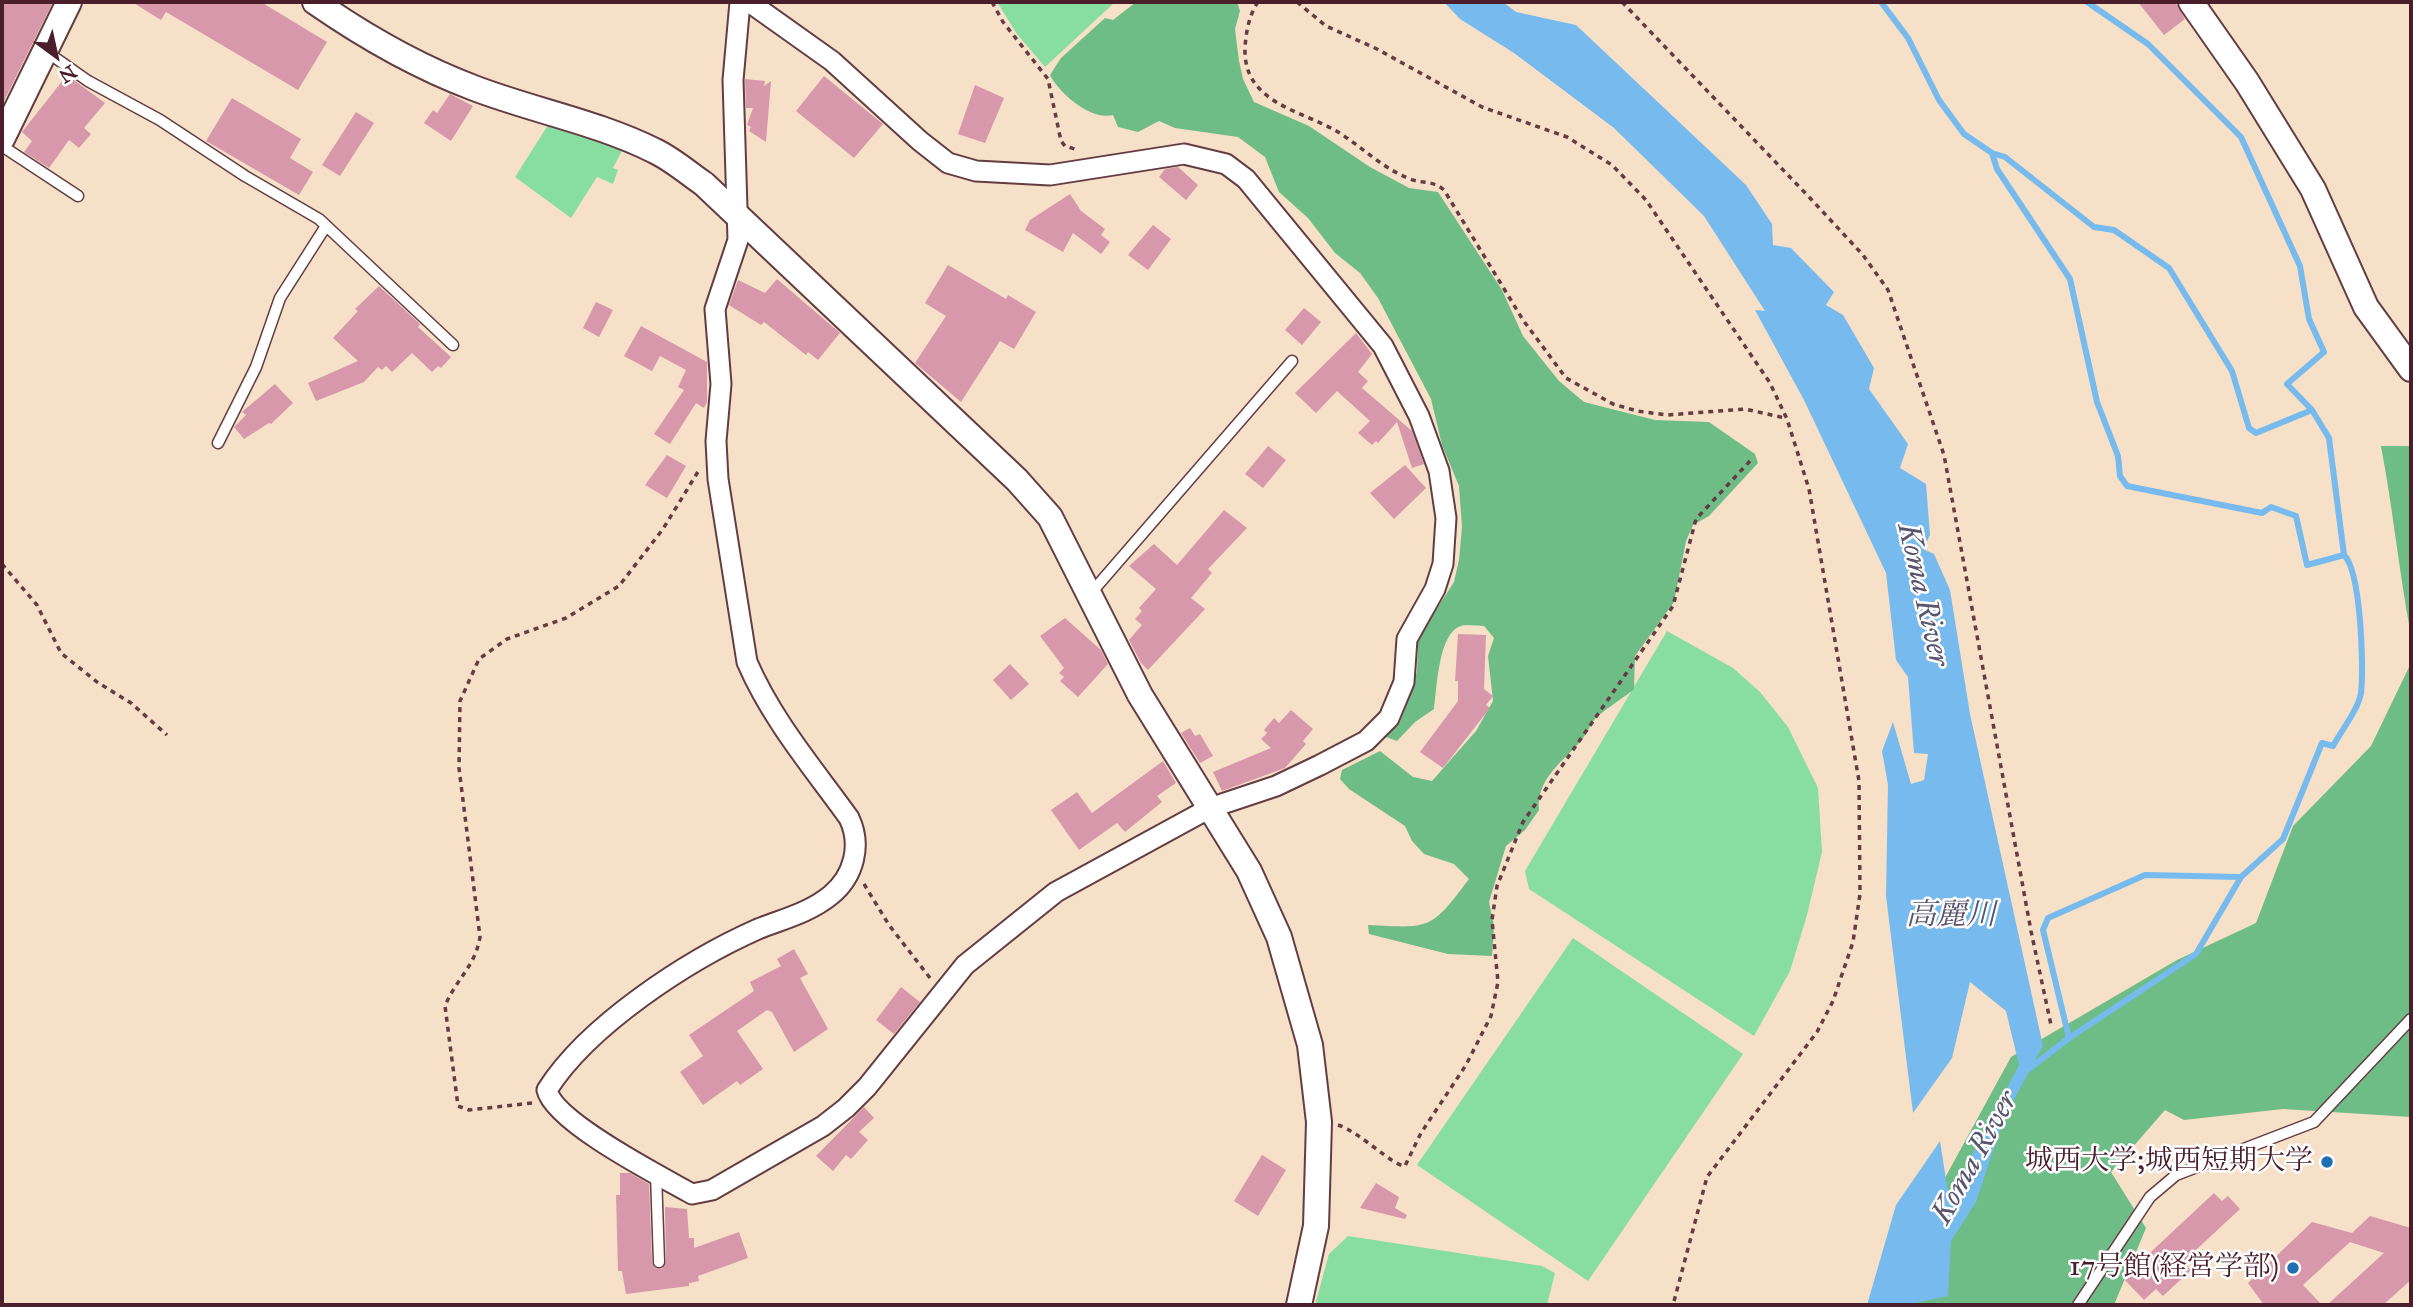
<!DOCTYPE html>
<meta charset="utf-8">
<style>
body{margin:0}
#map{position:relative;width:2413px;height:1307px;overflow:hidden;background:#f6e0c7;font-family:"IM FELL Great Primer",serif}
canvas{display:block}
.frame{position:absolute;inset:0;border:4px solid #4a1f2b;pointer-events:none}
.north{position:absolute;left:21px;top:21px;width:70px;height:70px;-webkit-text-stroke:5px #fff;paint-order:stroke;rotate:147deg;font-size:19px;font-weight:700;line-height:28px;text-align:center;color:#4a1f2b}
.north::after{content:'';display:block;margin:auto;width:24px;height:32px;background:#4a1f2b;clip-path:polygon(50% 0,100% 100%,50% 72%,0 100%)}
</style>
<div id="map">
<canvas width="2413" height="1307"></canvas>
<div class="frame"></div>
<div class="north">N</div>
</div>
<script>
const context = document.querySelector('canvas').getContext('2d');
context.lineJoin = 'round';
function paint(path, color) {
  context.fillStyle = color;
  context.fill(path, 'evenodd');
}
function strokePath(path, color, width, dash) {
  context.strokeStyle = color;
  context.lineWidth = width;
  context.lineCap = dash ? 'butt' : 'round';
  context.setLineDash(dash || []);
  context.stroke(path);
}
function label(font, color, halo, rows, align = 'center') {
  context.font = font + ' "IM FELL Great Primer","Noto Serif JP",serif';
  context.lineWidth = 5;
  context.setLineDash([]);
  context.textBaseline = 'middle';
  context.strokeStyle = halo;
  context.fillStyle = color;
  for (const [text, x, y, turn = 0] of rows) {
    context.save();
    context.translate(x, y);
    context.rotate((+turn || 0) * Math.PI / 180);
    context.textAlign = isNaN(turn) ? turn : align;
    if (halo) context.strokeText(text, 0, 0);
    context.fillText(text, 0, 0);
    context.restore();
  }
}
const green = new Path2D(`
 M997 2H1115L1045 67 1017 34Z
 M550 122 623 149 613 168 618 170 613 184 597 177 571 218 515 177Z
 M1667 631 1733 668 1760 692 1788 727 1818 788 1822 852 1807 915 1790 971 1754 1036 1529 889 1525 871Z
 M1573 938 1743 1054 1588 1281 1417 1165Z
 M1348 1236 1542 1266 1555 1273 1547 1305H1315L1329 1254Z`);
const forest = new Path2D(`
 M1136 2H1237L1240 11 1235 29 1239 61 1243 79 1254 102 1309 126 1370 167 1409 188 1438 192 1502 290 1523 336 1559 381 1584 402 1655 420 1709 422 1755 454 1758 463 1709 516 1693 525 1686 541 1674 602 1635 656 1634 689C1624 698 1602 711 1595 719 1589 726 1586 736 1580 742 1561 763 1536 780 1539 810L1525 830 1506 846 1489 902 1494 926 1492 956 1448 954 1369 934 1368 925C1430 928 1430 931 1469 879L1454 864 1424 854 1412 841 1405 826 1349 789 1340 779 1342 770 1380 751 1413 777 1432 781 1476 731 1493 701 1488 656 1494 638 1484 626C1478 626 1467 624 1461 626 1438 633 1437 689 1434 709L1415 722 1397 741 1386 737 1400 722 1411 694 1417 671 1418 638 1454 582 1459 560 1462 527 1459 486 1442 445 1431 399 1378 298 1360 273 1335 253 1308 218 1279 192 1265 157 1238 137 1175 128 1159 121 1138 132 1118 127 1113 115C1091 121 1059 93 1050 75L1061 58 1105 18 1113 20Z
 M2381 446H2411V635C2399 572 2393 509 2381 446Z
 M2411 663V1117L2283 1109 2184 1120 2165 1110 2111 1172 2146 1228 2114 1305H1898L1928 1209 2011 1057 2177 960 2256 923 2293 826 2371 746Z`);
const water = new Path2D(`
 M1444 2H1503L1516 12 1576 25 1746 185 1772 224 1773 245 1791 248 1834 292 1826 305 1843 315 1874 368 1869 389 1908 444 1900 468 1926 484 1930 535 1923 549 1934 554 1950 590 1970 714 2043 1046 2004 1118 1976 1202 1951 1241 1948 1296 1906 1305H1867L1896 1205 1940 1141 1949 1199 2019 1065 2006 1011 1970 982 1952 1058 1913 1113 1886 896 1888 785 1882 751 1893 722 1911 784 1924 780 1928 754 1914 753 1908 677 1896 660 1886 573 1804 400 1755 310 1765 311 1704 216 1614 128 1514 53 1460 19Z`);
const stream = new Path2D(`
 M1881 2 1908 38 1939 100 1964 134 1992 153 1997 169 2070 279 2097 402 2118 456 2120 476 2127 486 2262 513 2271 507 2296 516 2307 565 2344 555C2361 571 2364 668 2361 693 2358 710 2341 731 2333 746L2322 743 2283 839 2241 877 2145 875 2048 918 2043 930 2069 1038
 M2087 2 2148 44 2241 137 2300 266 2309 319 2324 352 2287 384 2312 410 2329 438 2344 555
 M1992 153 2005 157 2094 227 2114 230 2169 268 2232 371 2249 428 2256 433 2312 410
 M2026 1071 2069 1038 2196 954 2241 877`);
const building = new Path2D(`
 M2 2H53L2 105Z
 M132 2H261L327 42 298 90 166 12 161 20Z
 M2138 2H2175L2185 19 2164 35Z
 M67 75 105 103 84 128 91 134 79 148 69 140 49 168 24 152 32 141 22 132Z
 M824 76 883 124 854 158 796 111Z
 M745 79 765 81 764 86 771 81 766 142 749 131 751 127 747 125 753 108H746Z
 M975 85 1004 98 985 143 958 134Z
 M450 94 473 106 451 141 424 123 433 110 437 113Z
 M232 98 301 139 290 158 313 172 299 195 206 141Z
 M356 112 374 123 340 176 322 165Z
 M1178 167 1198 185 1186 200 1159 177 1165 169Z
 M1070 194 1081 211 1105 229 1101 235 1110 242 1101 254 1073 233 1063 252 1025 230 1030 220Z
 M1153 225 1171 239 1148 270 1128 255Z
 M948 265 1006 299 1008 295 1036 312 1014 349 1000 341 961 402 915 363 946 316 925 303Z
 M777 279 840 333 818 360 808 352 806 355 764 322 761 325 729 305 738 280 765 293Z
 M379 286 420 324 418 327 451 357 441 368 438 366 432 372 412 353 392 372 386 366 382 370 378 367 364 382 316 401 308 383 358 361 333 338 358 311 355 309Z
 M596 302 613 310 599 337 583 328Z
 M1304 308 1321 322 1302 345 1285 330Z
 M641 326 707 362V402L704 408 696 403 670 444 654 434 684 390 678 387 686 370 660 356 652 371 624 356Z
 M1356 333 1372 354 1358 372 1368 381 1362 388 1412 431 1424 464 1412 468 1397 422 1378 443 1376 441 1372 445 1358 433 1370 421 1337 391 1316 413 1295 393Z
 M275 384 293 403 271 424 269 423 244 439 234 427 246 415 242 412Z
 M1268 446 1286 460 1263 488 1245 474Z
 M667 455 686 466 667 498 645 485Z
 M1405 465 1426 488 1394 519 1370 493Z
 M1224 510 1247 528 1208 569 1212 573 1191 598 1205 609 1148 670 1141 663 1129 640 1142 625 1135 619 1142 611 1139 608 1156 589 1129 566 1154 544 1177 565Z
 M1065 618 1101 650 1108 664 1078 697 1060 681 1064 677 1059 673 1064 668 1040 636Z
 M1458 634 1486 635 1484 689 1493 696 1486 705 1490 708 1443 768 1420 752 1458 701V681H1455Z
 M1010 664 1029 684 1011 700 993 680Z
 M1291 710 1313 729 1303 741 1306 744 1285 768 1222 791 1213 772 1271 748 1261 739 1267 733 1264 730 1274 718 1279 723Z
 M1190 728 1195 736 1200 734 1213 756 1200 763 1181 733Z
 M1163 761 1176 783 1157 796 1162 802 1125 832 1117 823 1079 850 1051 810 1077 792 1092 813Z
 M794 949 808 974 800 978 828 1029 794 1052 772 1012 767 1010 737 1031 763 1069 740 1085 737 1081 703 1105 680 1072 703 1056 689 1035 754 991 750 982 781 966 777 959Z
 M901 987 920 1002 894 1034 876 1020Z
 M864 1107 874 1118 859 1132 868 1140 851 1159 846 1155 833 1171 816 1156Z
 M1262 1155 1286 1170 1258 1216 1234 1201Z
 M620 1173H630L649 1184 652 1262 655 1268 662 1269 666 1262 665 1207 687 1209 689 1238H694V1248L739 1232 748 1258 698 1276 699 1281 689 1283V1286L626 1294 622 1271H618L616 1195H620Z
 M1376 1183 1399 1197 1395 1208 1407 1215 1405 1219 1360 1208Z
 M2214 1193 2222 1201 2228 1196 2240 1209 2183 1262 2191 1270 2163 1296 2156 1289 2144 1300 2123 1278Z
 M2370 1216 2411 1228V1280L2383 1305H2327L2384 1253 2350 1242 2303 1285 2322 1305H2264L2248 1283 2312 1222 2352 1233Z`);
const path = new Path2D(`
 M992 2 1003 22 1048 79 1061 141 1065 146 1078 150
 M1258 2C1249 15 1246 32 1245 48 1243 103 1301 110 1338 132 1362 147 1382 168 1410 179 1423 184 1433 180 1444 190L1523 320 1566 378 1613 404 1637 411 1667 415 1745 409 1785 418
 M1297 2 1326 26 1377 49 1482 107 1567 137 1612 165 1646 200 1770 383 1787 419 1809 489 1859 781 1860 894 1853 942 1833 1001 1817 1032 1707 1177 1673 1305
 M1622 2 1810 198 1863 255 1888 290 1944 455 2031 931 2051 1025
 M2 564 37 605 61 653 97 682 131 703 167 735
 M864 884 889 925 930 978
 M532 1103 469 1110 458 1106 445 1006C456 979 475 967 480 937L459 768 460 701 479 659 507 639 566 618 619 586 663 529 699 470
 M1338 1125C1360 1132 1393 1166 1405 1166L1421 1133 1466 1065 1491 1016 1498 982 1492 920 1497 886 1523 822 1673 606 1696 519 1750 461`);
const service = new Path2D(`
 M47 52 88 81 160 120 245 176 319 219 453 345
 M2 146 78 196
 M218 443 256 367 280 298 326 226
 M1091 593 1292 361
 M656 1174 659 1262
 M2078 1305 2150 1197 2176 1175 2314 1122 2411 1019`);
const minor = new Path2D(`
 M740 2 733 80 738 240 715 309 721 384 716 441 718 479 747 662C772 720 813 768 849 818 862 845 854 876 831 895 809 913 783 919 758 929 688 960 588 1025 547 1090 554 1122 660 1176 692 1194L712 1190 823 1126 846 1108 867 1087 965 965 1056 892 1210 808 1276 786 1320 765 1366 741 1389 718 1404 682 1407 639 1435 589 1443 564 1446 518 1439 471 1419 416 1383 346 1246 179 1226 164 1184 154 1050 175 976 171 948 163 920 141 832 61 749 2`);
const tertiary = new Path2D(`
 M315 2C364 36 418 67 474 88 534 111 597 122 655 151 672 159 688 173 704 184L1017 480 1050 517 1140 695 1249 871 1279 937 1310 1045 1319 1122 1316 1226 1299 1305
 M2191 2 2247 82 2313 189 2366 307 2411 369
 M2 139 69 2`);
const markers = [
 [2327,1162,7,"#1f6fb2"],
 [2293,1268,7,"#1f6fb2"]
];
const poiNames = [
 ["城西大学;城西短期大学",2313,1162],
 ["17号館(経営学部)",2279,1268]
];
const waterNames = [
 ["Koma River",1922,595,77],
 ["高麗川",1951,917],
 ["Koma River",1976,1158,-61]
];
paint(green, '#88dda0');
paint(forest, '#6ebc86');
paint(water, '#77baed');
strokePath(stream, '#77baed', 6);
paint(building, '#d798ac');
strokePath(service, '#643c42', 13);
strokePath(minor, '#643c42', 23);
strokePath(tertiary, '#643c42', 28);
strokePath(path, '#643c42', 3.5, [5, 5]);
strokePath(service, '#fff', 10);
strokePath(minor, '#fff', 19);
strokePath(tertiary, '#fff', 24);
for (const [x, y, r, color] of markers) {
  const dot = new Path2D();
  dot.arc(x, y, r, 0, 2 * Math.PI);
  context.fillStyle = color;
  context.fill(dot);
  strokePath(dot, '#fff', 2.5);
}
label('28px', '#4a1f2b', '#fff', poiNames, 'right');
label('italic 30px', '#5a556f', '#fff', waterNames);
</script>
